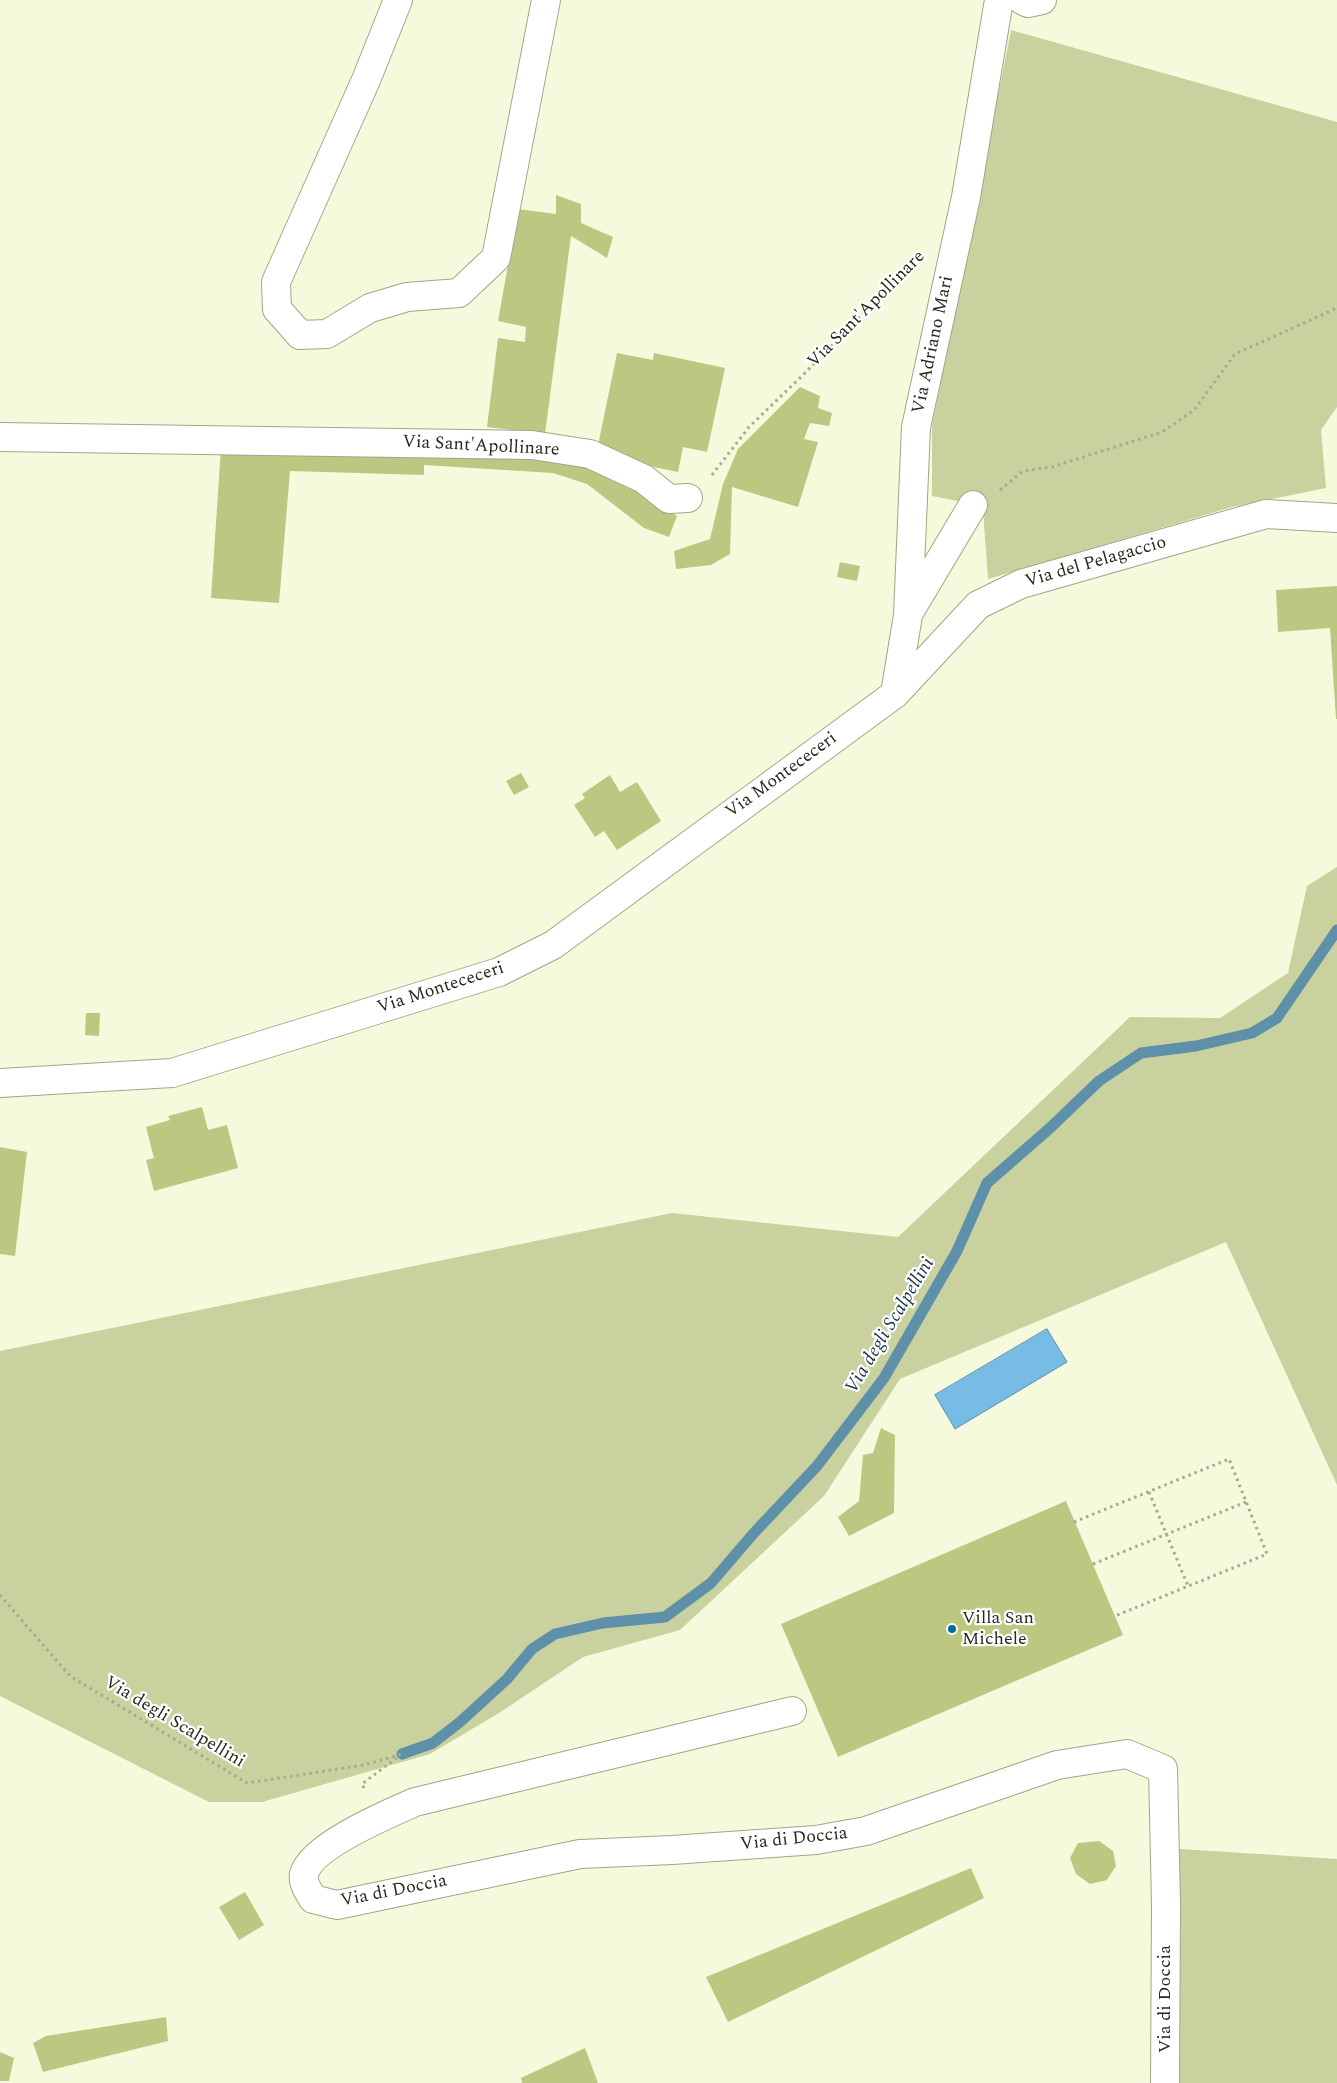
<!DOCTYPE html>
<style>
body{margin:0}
canvas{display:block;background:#f5fadc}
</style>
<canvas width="1337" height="2083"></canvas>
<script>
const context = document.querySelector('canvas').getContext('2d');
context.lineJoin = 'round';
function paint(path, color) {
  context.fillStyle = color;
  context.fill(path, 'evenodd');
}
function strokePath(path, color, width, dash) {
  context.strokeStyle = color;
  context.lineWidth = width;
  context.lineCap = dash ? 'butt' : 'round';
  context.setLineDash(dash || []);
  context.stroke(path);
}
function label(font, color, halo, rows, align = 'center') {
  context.font = font + ' Spectral,serif';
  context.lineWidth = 4.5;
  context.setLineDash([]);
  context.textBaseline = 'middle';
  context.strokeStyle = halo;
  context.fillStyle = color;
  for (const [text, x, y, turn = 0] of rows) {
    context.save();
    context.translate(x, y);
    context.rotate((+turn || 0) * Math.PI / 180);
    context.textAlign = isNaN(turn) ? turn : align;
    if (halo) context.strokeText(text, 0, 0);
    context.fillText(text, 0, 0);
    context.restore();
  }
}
const green = new Path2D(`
 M1011 30 1337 122V407L1321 430 1326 488 1232 507 988 579 983 511 973 504 932 496V426Z
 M1337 867V1485L1226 1242 900 1379 824 1496 680 1630 583 1657 499 1713 430 1754 262 1802H209L0 1696V1351L672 1213 898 1237 1130 1017 1220 1018 1288 973 1307 886Z
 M1164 1848 1337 1859V2083H1158Z`);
const water = new Path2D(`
 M1047 1329 1067 1362 955 1429 935 1395Z`);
const stream = new Path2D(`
 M402 1754 433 1743 460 1722 507 1679 532 1649 555 1634 603 1623 665 1617 711 1583 753 1534 817 1466 884 1378 957 1251 987 1183 1050 1128 1099 1081 1141 1053 1196 1046 1252 1033 1277 1018 1337 930`);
const building = new Path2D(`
 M556 195 581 204V223L613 237 607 258 571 236 545 434 487 427 498 338 525 342 526 327 498 321 518 209 556 214Z
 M617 353 653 360 654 353 725 368 707 452 683 447 678 472 596 455Z
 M800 387 820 396 818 408 832 413 829 426 810 423 804 439 818 442 798 507 732 487 730 554 711 565 676 569 674 551 710 539 723 484 738 449Z
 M221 447 556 456 632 481 677 516 669 537 644 528 587 484 553 473 424 465V475L290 471 279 603 211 598Z
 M840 562 860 566 857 581 837 577Z
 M1337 586V719H1336L1330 628 1278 632 1276 590Z
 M521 773 529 787 514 795 506 781Z
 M610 775 620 792 637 782 661 821 617 850 604 831 595 837 574 805 585 798 582 794Z
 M86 1013H100L99 1036 85 1035Z
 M202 1107 208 1130 227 1125 238 1168 154 1191 146 1160 154 1158 146 1127 170 1120 168 1116Z
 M0 1147 27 1152 15 1256 0 1254Z
 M881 1428 895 1435 894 1513 849 1536 838 1517 859 1501 863 1455 873 1453Z
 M1066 1501 1123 1635 838 1757 781 1624Z
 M1099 1841 1113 1851 1116 1866 1107 1880 1090 1884 1076 1874 1070 1858 1078 1843Z
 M971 1868 984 1898 728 2022 706 1977Z
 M245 1892 264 1925 239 1940 219 1907Z
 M166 2017 168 2041 43 2072 33 2043 46 2036Z
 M585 2048 598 2083H522L521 2078Z
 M0 2052 14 2058 9 2081H0Z`);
const path = new Path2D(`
 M712 475 749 427 802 376 917 259
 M1000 490 1023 471 1052 467 1162 432 1194 410 1235 354 1337 308
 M1149 1492 1188 1586
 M1074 1522 1229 1459 1267 1554 1115 1616
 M1093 1564 1246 1502
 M0 1595 70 1676 247 1783 364 1765 402 1754
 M364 1788 362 1784 399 1756`);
const minor = new Path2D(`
 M398 0 366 80 276 282 277 309 300 335 327 334 370 308 407 297 459 293 496 258 546 0
 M1022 0 1028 3 1042 0
 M0 437 532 445 590 454 644 479 669 499 688 498
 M911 609 973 505
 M895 694 908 615 916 427 966 197 999 0
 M0 1083 172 1073 499 972 553 945 895 694 978 605 1021 584 1266 514 1337 518
 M792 1711 415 1802C390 1813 311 1846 304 1874 302 1883 309 1892 313 1899L337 1905 580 1854 672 1850 816 1840 866 1831 1057 1765 1127 1754 1163 1769 1166 1905 1165 2083`);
const markers = [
 [952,1629,5,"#006c99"]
];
const streetNames = [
 ["Via Sant'Apollinare",867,310,-45],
 ["Via Adriano Mari",934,345,-78],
 ["Via Sant'Apollinare",481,447,3],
 ["Via del Pelagaccio",1096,563,-16],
 ["Via Montececeri",782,776,-36],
 ["Via Montececeri",441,989,-18],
 ["Via degli Scalpellini",174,1723,31],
 ["Via di Doccia",794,1840,-6],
 ["Via di Doccia",394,1892,-11],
 ["Via di Doccia",1166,1999,-90]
];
const poiNames = [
 ["Villa San",962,1619],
 ["Michele",962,1640]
];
const waterNames = [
 ["Via degli Scalpellini",891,1326,-59]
];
paint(green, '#c9d19f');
paint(water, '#77bce5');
strokePath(water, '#5f90a9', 1);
strokePath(stream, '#5f90a9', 11);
paint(building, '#bec782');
strokePath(minor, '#a1a68a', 30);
strokePath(path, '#a5a992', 3, [2.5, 4]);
strokePath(minor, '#fff', 28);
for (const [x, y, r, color] of markers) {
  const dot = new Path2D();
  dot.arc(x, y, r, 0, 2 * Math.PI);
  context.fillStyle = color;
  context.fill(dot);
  strokePath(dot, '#fff', 2);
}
label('18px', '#28291e', '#fff', streetNames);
label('18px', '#28291e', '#fff', poiNames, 'left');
label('italic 19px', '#153445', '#fff', waterNames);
</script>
